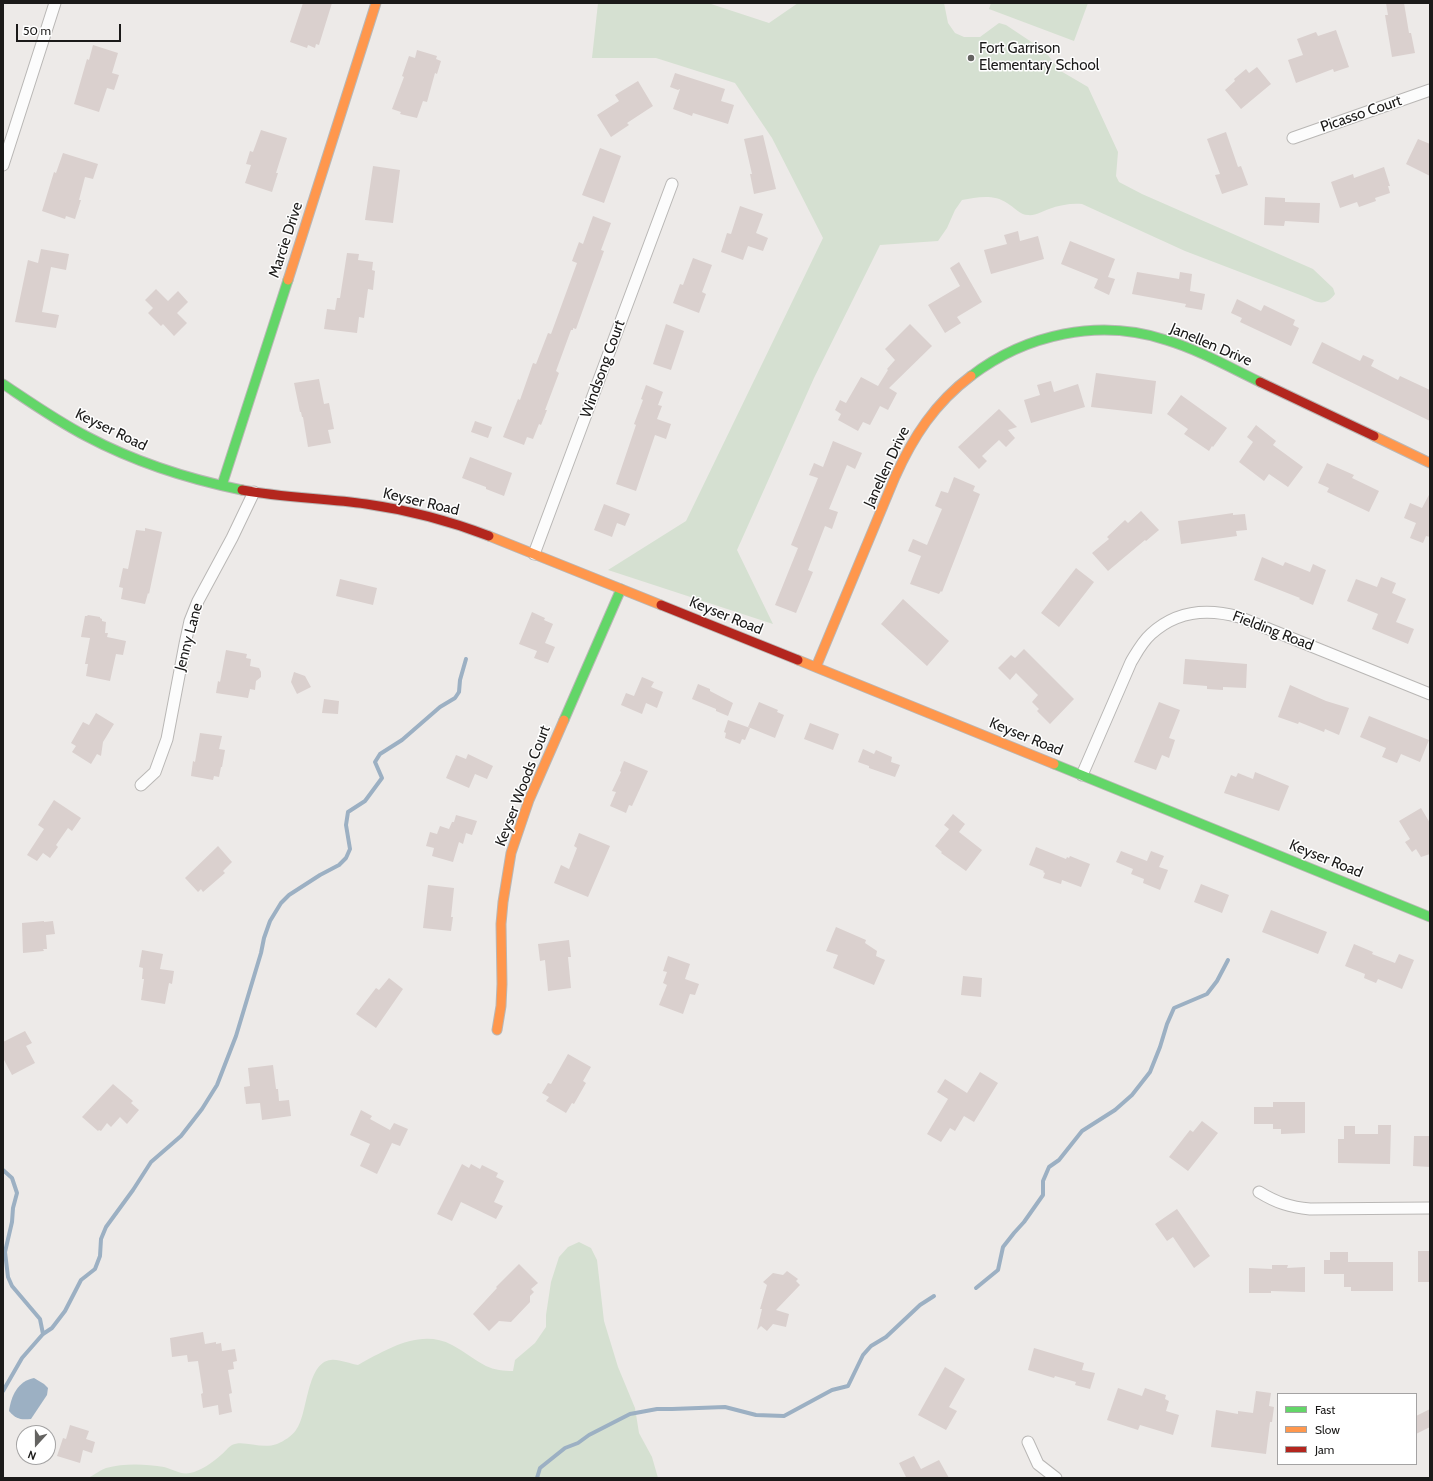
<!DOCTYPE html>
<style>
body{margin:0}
#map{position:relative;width:1433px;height:1481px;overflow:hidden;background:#edeae8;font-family:Cabin,sans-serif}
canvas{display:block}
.frame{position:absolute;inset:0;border:4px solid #1b1a19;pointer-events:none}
.legend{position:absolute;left:1277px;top:1393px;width:140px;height:72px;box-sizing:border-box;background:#fff;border:1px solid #a4a3a3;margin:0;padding:5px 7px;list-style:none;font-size:12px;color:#1b1a19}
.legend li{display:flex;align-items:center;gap:8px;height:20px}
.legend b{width:20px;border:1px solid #a4a3a3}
.north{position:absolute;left:16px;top:1425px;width:40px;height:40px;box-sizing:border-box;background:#fff;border:1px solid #a4a3a3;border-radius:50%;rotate:201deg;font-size:11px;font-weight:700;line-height:16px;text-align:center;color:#1b1a19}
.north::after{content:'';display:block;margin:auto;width:14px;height:18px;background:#646361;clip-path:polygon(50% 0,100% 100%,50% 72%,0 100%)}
.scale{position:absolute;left:16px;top:24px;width:105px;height:18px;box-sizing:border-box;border:2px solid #1b1a19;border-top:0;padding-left:5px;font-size:12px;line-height:14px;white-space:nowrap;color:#1b1a19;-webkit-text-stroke:3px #fff;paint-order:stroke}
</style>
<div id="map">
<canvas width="1433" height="1481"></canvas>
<div class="frame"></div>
<ul class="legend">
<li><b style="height:5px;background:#63d668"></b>Fast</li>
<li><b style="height:5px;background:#ff974d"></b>Slow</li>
<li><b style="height:5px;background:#b3261e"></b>Jam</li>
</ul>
<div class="north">N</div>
<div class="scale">50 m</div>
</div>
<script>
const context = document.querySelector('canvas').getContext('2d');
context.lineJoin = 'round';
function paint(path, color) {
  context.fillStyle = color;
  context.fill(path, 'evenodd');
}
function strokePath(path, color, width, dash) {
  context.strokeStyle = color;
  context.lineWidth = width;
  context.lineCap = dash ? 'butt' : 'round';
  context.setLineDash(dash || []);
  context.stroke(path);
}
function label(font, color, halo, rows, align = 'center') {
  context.font = font + ' Cabin,sans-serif';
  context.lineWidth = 3;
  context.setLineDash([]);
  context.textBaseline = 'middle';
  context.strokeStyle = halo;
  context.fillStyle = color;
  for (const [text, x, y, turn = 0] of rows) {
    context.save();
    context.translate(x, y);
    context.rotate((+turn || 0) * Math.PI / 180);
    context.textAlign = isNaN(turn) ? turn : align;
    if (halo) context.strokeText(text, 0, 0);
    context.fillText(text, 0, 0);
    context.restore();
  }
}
const green = new Path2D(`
 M598 3H708L769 23 798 3H944L948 23 955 33 964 37H980L999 23 1006 25 1045 51 1059 70 1088 87 1118 152 1116 176 1119 182 1142 194 1313 269 1333 288 1335 294C1327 305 1319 304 1308 298L1185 251 1082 204C1072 203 1059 205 1049 209 1043 211 1035 216 1028 215 1020 215 1014 207 1007 203 994 194 977 197 962 200L955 210 947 228 938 241 880 245 814 378 737 550 773 624 608 570 686 521 823 238 772 138 735 83 656 58H592Z
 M991 3H1088L1074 41 989 9Z
 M579 1242 591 1248 597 1260 604 1321 618 1367 635 1408 639 1433 652 1457 658 1478H88C94 1475 100 1470 106 1468 124 1463 146 1464 164 1467 172 1469 181 1475 190 1473 201 1471 213 1462 221 1455 225 1452 228 1447 232 1445 243 1439 261 1450 277 1444 284 1441 292 1436 296 1430 308 1416 306 1362 331 1360 339 1359 350 1364 358 1365 386 1350 420 1328 452 1345 464 1351 474 1360 486 1366 494 1370 504 1371 513 1371L515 1360 535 1343 546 1327V1315L551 1282 559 1257 568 1247Z`);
const water = new Path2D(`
 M34 1378 44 1384 48 1388 47 1395 31 1419C20 1420 16 1419 9 1411 11 1396 18 1381 34 1378Z`);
const stream = new Path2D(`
 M3 1170 12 1178 17 1193 13 1208 12 1222 5 1252 8 1277 12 1286 40 1319 43 1334
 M976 1288 998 1270 1003 1247 1014 1233 1024 1222 1043 1195V1181L1049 1167 1059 1160 1082 1131 1115 1110 1132 1095 1150 1072 1160 1047 1167 1024 1174 1008 1207 994 1217 981 1228 960
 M3 1391 22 1358 43 1334 52 1328 65 1311 81 1280 95 1269 100 1256 101 1239 106 1227 133 1190 151 1162 181 1136 202 1109 217 1085 236 1036 261 953 264 938 270 921 281 903 289 895 320 875 339 865 346 858 350 849 346 825 348 812 365 801 382 778 375 762 380 754 402 740 440 707 455 698 459 692 460 680 466 659
 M537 1478 540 1468 565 1448 578 1443 589 1435 630 1414 657 1409H672L725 1407 756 1415 784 1416 832 1390 848 1386 863 1355 871 1346 886 1337 920 1305 934 1296`);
const building = new Path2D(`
 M303 3H332L319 45 316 44 315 48 308 45 307 48 290 42Z
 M1386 3H1404L1409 33H1411L1415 53 1392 57 1385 15H1388Z
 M1336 30 1349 67 1334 72 1333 69 1296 83 1288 60 1303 55 1297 39 1316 32 1318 36Z
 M93 45 118 53 112 73 119 75 114 90 107 88 99 112 74 104 87 59 89 60Z
 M417 50 437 56 436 59 441 61 437 74 435 73 427 102 423 101 417 118 400 114 401 112 392 109 404 77 402 76 409 56 415 58Z
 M1257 67 1271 84 1241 109 1225 90 1235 81 1234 79 1246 69 1249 73Z
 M675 73 725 89 721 101 734 105 728 124 693 113 692 116 673 109 680 89 678 90 670 87Z
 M638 81 653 106 627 123 629 125 611 137 597 115 619 101 615 95Z
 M261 130 287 138 276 173H278L272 192 245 183 251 165 246 164 250 151 253 152Z
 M1226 132 1238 167 1241 166 1248 185 1222 194 1215 175 1220 174 1207 139Z
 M763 135 776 189 754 194 750 174H752L744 139Z
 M1418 139 1430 144V176L1406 164Z
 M600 148 621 156 604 203 582 195Z
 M63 153 98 164 93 179 85 177 79 200H81L75 219 66 216 65 219 42 211 54 172 56 173Z
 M373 166 400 170 393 223 365 220Z
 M1384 167 1390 186H1388L1390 193 1375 198 1376 201 1359 207 1357 202 1340 208 1331 182 1353 174 1354 178Z
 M1265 197 1285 198V202L1320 203 1319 223 1285 221 1284 226 1264 225Z
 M740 206 763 214 756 233 768 238 763 251 748 246 743 260 721 252 727 233 731 234Z
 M593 216 611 223 601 250 604 251 576 329 573 328V330H571L556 371 559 373 545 410H547L541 425 539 424 533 439 527 437 524 445 503 437 518 399 520 400 533 363 536 364 548 333 551 334 577 263 572 261 579 242 583 244Z
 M1018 231 1020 241 1038 236 1044 259 991 274 984 250 1007 244 1004 235Z
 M1070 241 1115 259 1108 277 1115 279 1109 295 1094 288 1098 279 1061 264Z
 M41 249 69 254 66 270 51 267 42 312 59 315 56 328 15 322 28 260 38 263Z
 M347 253 359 254 358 260 373 262 372 270 375 271 373 290 368 289 364 318 359 317 357 333 324 329 327 309 335 310 337 298H340Z
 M693 258 712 265 702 292 706 294 699 313 673 303 680 284 683 285Z
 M959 262 982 302 957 317 961 323 945 333 928 305 960 286 950 268Z
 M1137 272 1179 279 1180 272 1192 274 1190 291 1205 294 1202 310 1185 307 1186 304 1132 294Z
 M156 289 168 301 178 291 188 302 177 313 187 323 174 336 163 324 161 326 148 313 153 308 145 300Z
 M1237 299 1261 311 1264 305 1295 320 1293 325 1299 328 1291 346 1240 322 1242 318 1231 313Z
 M666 324 684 331 671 370 653 364Z
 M910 324 932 346 889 388 897 393 888 410 880 406 870 425 863 422 858 431 838 420 841 414 835 410 840 400 846 403 861 377 878 386 888 370 887 369 895 360 885 349Z
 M1322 342 1360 361 1363 355 1374 360 1371 366 1398 380 1400 376 1430 390V421L1312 363Z
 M1096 373 1156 381 1152 414 1091 407Z
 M319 379 324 404 329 403 334 429 328 430 331 443 308 447 303 417H302L301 412H300L294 383Z
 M1051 381 1054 392 1078 384 1085 407 1031 423 1024 400 1040 395 1037 385Z
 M646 385 663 392 658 405 662 406 657 419 671 424 666 439 655 435 636 491 616 484 636 425 634 424 643 400 641 399Z
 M1181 395 1227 428 1213 447 1212 446 1209 451 1184 434 1188 429 1167 414Z
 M999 409 1017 427 1008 430 1015 438 1006 447 999 440 982 456 987 461 979 469 958 447Z
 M475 421 492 427 488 438 471 432Z
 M1256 425 1276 441 1273 445 1303 467 1288 487 1269 474 1264 481 1239 462 1253 442 1247 437Z
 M833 441 862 453 855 469 847 465 829 509 838 512 832 529 825 526 808 570 813 572 796 613 775 605 798 548 791 545 818 478 809 475 814 463 823 467Z
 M470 457 512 473 504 496 486 489V487L462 478Z
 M1327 463 1354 475 1352 478 1379 491 1369 512 1327 492 1329 488 1318 483Z
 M954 477 975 486 973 491 980 494 942 592 941 591 939 594 910 584 921 556 908 551 913 539 927 545 942 509 935 506 941 491 948 493Z
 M1430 493V537L1426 536 1423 543 1410 538 1416 523 1404 518 1410 503 1422 508Z
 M604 504 630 514 625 526 617 523 612 537 594 530Z
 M1141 511 1159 530 1146 541 1145 540 1108 571 1092 553 1109 539 1107 537 1125 520 1128 523Z
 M1233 513V515L1245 514 1247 530 1236 531 1237 536 1181 544 1178 521Z
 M145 528 162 532 149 594 148 593 145 604 121 599 123 588 119 587 123 568 128 569 136 530 145 531Z
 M1262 557 1283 566 1285 562 1310 572 1313 564 1326 570 1313 605 1299 599 1300 598 1254 580Z
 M1076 568 1094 582 1059 627 1041 613Z
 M1381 577 1396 583 1392 593 1406 599 1396 622 1414 629 1408 644 1372 629 1378 614 1347 601 1356 579 1377 587Z
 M340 579 377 588 373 605 336 596Z
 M903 599 949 641 927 666 881 624Z
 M532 612 545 618 544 620 553 624 545 643 555 647 548 663 534 658 537 651 519 644Z
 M88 615 100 617V618L102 619V621L106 622 105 633H108L107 637 126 641 123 655 116 654 110 681 86 676 88 664H85L90 638 81 637 85 616H87Z
 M1024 649 1074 699 1050 724 1037 711 1039 709 1032 702 1038 695 1016 673 1010 680 998 668 1011 655 1015 658Z
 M226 650 247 654 246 658 251 659 250 666 259 668 261 672V677L256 681 255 690 250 689 248 698 216 693 218 681 220 682Z
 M1185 659 1247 664 1246 688 1223 687V690L1207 689V686L1183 684Z
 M294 672 305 676 311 687 297 694 291 682Z
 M642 677 654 682 651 687 663 692 657 708 646 703 642 714 621 705 626 693 634 696Z
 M698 684 710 689V691L733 703 728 716 716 711V709L692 699Z
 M1290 685 1326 701 1349 708 1339 735 1325 729 1324 732 1299 722 1298 724 1278 717Z
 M324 699 339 701 338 714 322 713Z
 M759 702 778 710 777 712 784 715 775 738 748 727Z
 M1159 702 1180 710 1169 738 1175 740 1169 758 1162 755 1156 770 1134 762Z
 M96 713 114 724 103 742 101 756 97 754 91 764 72 752 76 746 71 743 83 722 89 725Z
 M1369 716 1429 740 1420 762 1401 754 1397 763 1382 757 1386 748 1360 737Z
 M728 720 750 728 745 740 742 739 740 744 725 738 726 733 724 732Z
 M810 723 839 734 833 750 804 739Z
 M200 733 222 736 219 749 225 750 222 767H221L219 777 214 776 213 780 191 776 193 761 195 762Z
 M863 749 874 754 876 750 892 757 891 762 900 765 895 777 869 768V766L858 762Z
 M468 754 493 766 487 779 475 774 469 788 446 778 456 755 466 759Z
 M624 761 648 771 632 806 629 805 626 813 610 806 616 792 612 791 621 772 620 771Z
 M1255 772 1289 786 1279 811 1224 793 1231 775 1236 777 1238 773 1253 779Z
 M54 800 81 818 72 831 68 828 56 845 58 847 50 858 43 853 37 861 27 855 44 829 38 825Z
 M1421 808 1430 823V854L1421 857 1416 849 1412 852 1405 842 1410 839 1399 821Z
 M953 814 965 824 959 832 982 850 966 871 941 853 942 852 935 846 949 829 944 825Z
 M456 815 477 821 472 835 466 833 463 844 459 842 453 862 432 856 434 848 426 846 430 832 437 834 440 826 449 829 452 822H454Z
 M579 833 610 846 588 897 554 883 561 865 569 869 577 848 574 846Z
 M218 846 232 862 223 871 225 873 203 892 201 889 198 892 185 878Z
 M1036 847 1066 859 1067 857 1069 858 1070 856 1090 864 1081 887 1062 880 1061 884 1043 878 1045 873 1043 872 1044 871 1029 865Z
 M1121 851 1147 861 1151 851 1164 856 1159 867 1168 870 1160 890 1143 883 1144 879 1131 874 1133 869 1116 862Z
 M1201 884 1229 895 1222 913 1194 902Z
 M428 885 454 888 451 917H453L451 931 423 928Z
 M1271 910 1327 932 1318 954 1262 932Z
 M44 921V922L53 921 55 934 46 935 47 949H43L44 951 23 953 22 923Z
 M836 927 866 940 865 943 877 951 876 956 885 960 874 985 833 968 838 955 826 951Z
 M569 940 571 957H568L571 988 548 991 545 960 540 961 538 944Z
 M1354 944 1373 952 1372 954 1395 963 1399 954 1414 960 1402 989 1378 979 1376 983 1364 978 1365 974 1345 966Z
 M142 950 163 954 160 969 174 971 172 984 169 983 165 1004 141 1000 144 979H142L143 968 139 967Z
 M668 956 690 964 685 979 699 984 695 995 690 994 683 1014 659 1005 667 985 663 983 667 972 663 971Z
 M963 976 982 978 981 997 961 995Z
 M389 978 403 989 376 1028 356 1014 376 988 379 990Z
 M25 1031 32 1043 26 1046 35 1063 12 1075 3 1058V1042Z
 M568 1054 591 1067 583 1081 586 1083 574 1104 572 1103 566 1113 546 1101 549 1097 542 1093 548 1083 551 1084Z
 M273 1065 276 1089H278L279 1101 289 1100 291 1116 262 1120 260 1103 246 1104 244 1087 250 1086 248 1068Z
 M980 1072 998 1083 974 1122 964 1116 955 1131 950 1128 941 1142 927 1134 948 1099 937 1092 945 1079 967 1093Z
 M113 1084 133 1101 131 1103 139 1110 127 1124 120 1117 111 1127 107 1123 101 1131 99 1130 98 1131 82 1117Z
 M1273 1102H1305V1133L1281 1134V1129H1273V1124H1254V1107H1273Z
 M361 1110 372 1116 370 1119 390 1130 394 1123 408 1129 400 1146 392 1143 377 1174 360 1166 370 1144 350 1135Z
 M1202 1121 1218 1133 1188 1171 1169 1157 1190 1130 1193 1132Z
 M1378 1125H1391L1390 1164 1338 1163V1139H1344V1126H1355V1134H1378Z
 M1414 1136H1430V1167L1413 1166Z
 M462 1164 469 1168 471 1164 480 1169 482 1165 498 1173 496 1177 504 1181 494 1202 503 1206 496 1219 461 1202 452 1221 437 1214Z
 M1177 1209 1210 1256 1194 1268 1173 1237 1167 1241 1155 1224Z
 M1418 1251H1430V1282H1418Z
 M1330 1252H1348V1262H1393V1291H1351V1287H1344V1274H1324V1260H1330Z
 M519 1264 538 1283 531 1289 534 1292 530 1296V1302L511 1322 499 1321 489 1331 473 1314 497 1288 496 1287Z
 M1272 1265H1288L1287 1268 1305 1267V1292L1271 1291V1293H1249V1268L1272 1269Z
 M787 1271 798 1279 796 1281 800 1285 776 1310 789 1314 786 1327 773 1324 767 1331 761 1326 757 1330 762 1309H760L767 1285 763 1282 773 1273 783 1275Z
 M203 1332 205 1344 216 1342V1344L221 1343 222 1351 235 1349 237 1361 233 1362 234 1369 228 1370 232 1393 229 1394 232 1412 219 1415 218 1405 203 1408 201 1394 203 1393 198 1361 188 1362 187 1355 172 1357 170 1338Z
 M1034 1348 1084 1363 1082 1370 1095 1373 1090 1389 1075 1385 1076 1382 1055 1376 1054 1378 1028 1370Z
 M945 1367 965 1379 949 1407 957 1411 946 1430 918 1415Z
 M1118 1388 1142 1396 1145 1388 1166 1395 1165 1399 1169 1401 1166 1411 1179 1415 1173 1435 1140 1425 1138 1430 1107 1420Z
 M1256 1391 1271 1393 1269 1406 1274 1407 1272 1422H1270L1266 1454 1211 1447 1216 1410 1238 1414V1411L1253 1413Z
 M1430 1409V1427L1416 1434V1416Z
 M70 1425 89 1431 86 1439 95 1442 92 1453 83 1450 80 1463 57 1456 63 1438 66 1439Z
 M914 1456 921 1469 939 1460 949 1478H903L906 1477 899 1463Z`);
const street = new Path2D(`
 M1293 138 1430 90
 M3 165 55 3
 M534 554 672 184
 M1082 775 1131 662C1137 652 1142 642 1151 634 1176 611 1207 608 1239 617L1430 694
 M141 785 155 772 167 739 185 644 190 621 198 601 232 538 254 492
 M1259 1192C1277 1203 1290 1207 1310 1209L1430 1208
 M1028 1442 1038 1464 1056 1478`);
const fast = new Path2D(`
 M971 376C1026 334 1099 318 1166 340 1199 350 1229 367 1260 382
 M3 384C30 402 57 421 86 436 135 462 188 479 242 490
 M222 485 288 280
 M564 720 621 589
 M1054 764 1430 917`);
const slow = new Path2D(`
 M288 280 376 3
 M1374 436 1430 463
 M489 536 661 605
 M798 660 1054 764
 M816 667 895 477C913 437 935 403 971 376
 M497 1030 501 1006 502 984 501 924 503 902 511 853 529 800 564 720`);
const jam = new Path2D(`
 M1260 382 1374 436
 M242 490C283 498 325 498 366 504 408 510 450 521 489 536
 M661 605 798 660`);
const markers = [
 [971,58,4,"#646361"]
];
const poiNames = [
 ["Fort Garrison",979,49],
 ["Elementary School",979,66]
];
const streetNames = [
 ["Picasso Court",1361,114,-19],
 ["Marcie Drive",286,240,-72],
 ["Janellen Drive",1211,345,23],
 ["Windsong Court",603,369,-70],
 ["Keyser Road",111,430,26],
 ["Janellen Drive",887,467,-65],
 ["Keyser Road",421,502,13],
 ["Keyser Road",726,616,22],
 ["Fielding Road",1273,631,21],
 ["Jenny Lane",189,637,-75],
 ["Keyser Road",1026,737,22],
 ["Keyser Woods Court",523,786,-69],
 ["Keyser Road",1326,859,22]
];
paint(green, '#d5e0d1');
paint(water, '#9cb0c3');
strokePath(stream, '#9cb0c3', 4);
paint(building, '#dad0ce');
strokePath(street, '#b9b7b5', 13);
strokePath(fast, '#b9b7b5', 11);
strokePath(slow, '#b9b7b5', 11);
strokePath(jam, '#b9b7b5', 11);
strokePath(street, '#fcfcfc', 11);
strokePath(fast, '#63d668', 9);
strokePath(slow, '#ff974d', 9);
strokePath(jam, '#b3261e', 9);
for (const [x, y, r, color] of markers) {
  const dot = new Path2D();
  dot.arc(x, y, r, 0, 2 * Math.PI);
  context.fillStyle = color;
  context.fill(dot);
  strokePath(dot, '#fff', 1.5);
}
label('15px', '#1b1a19', '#fff', poiNames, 'left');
label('15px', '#1b1a19', '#fff', streetNames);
</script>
